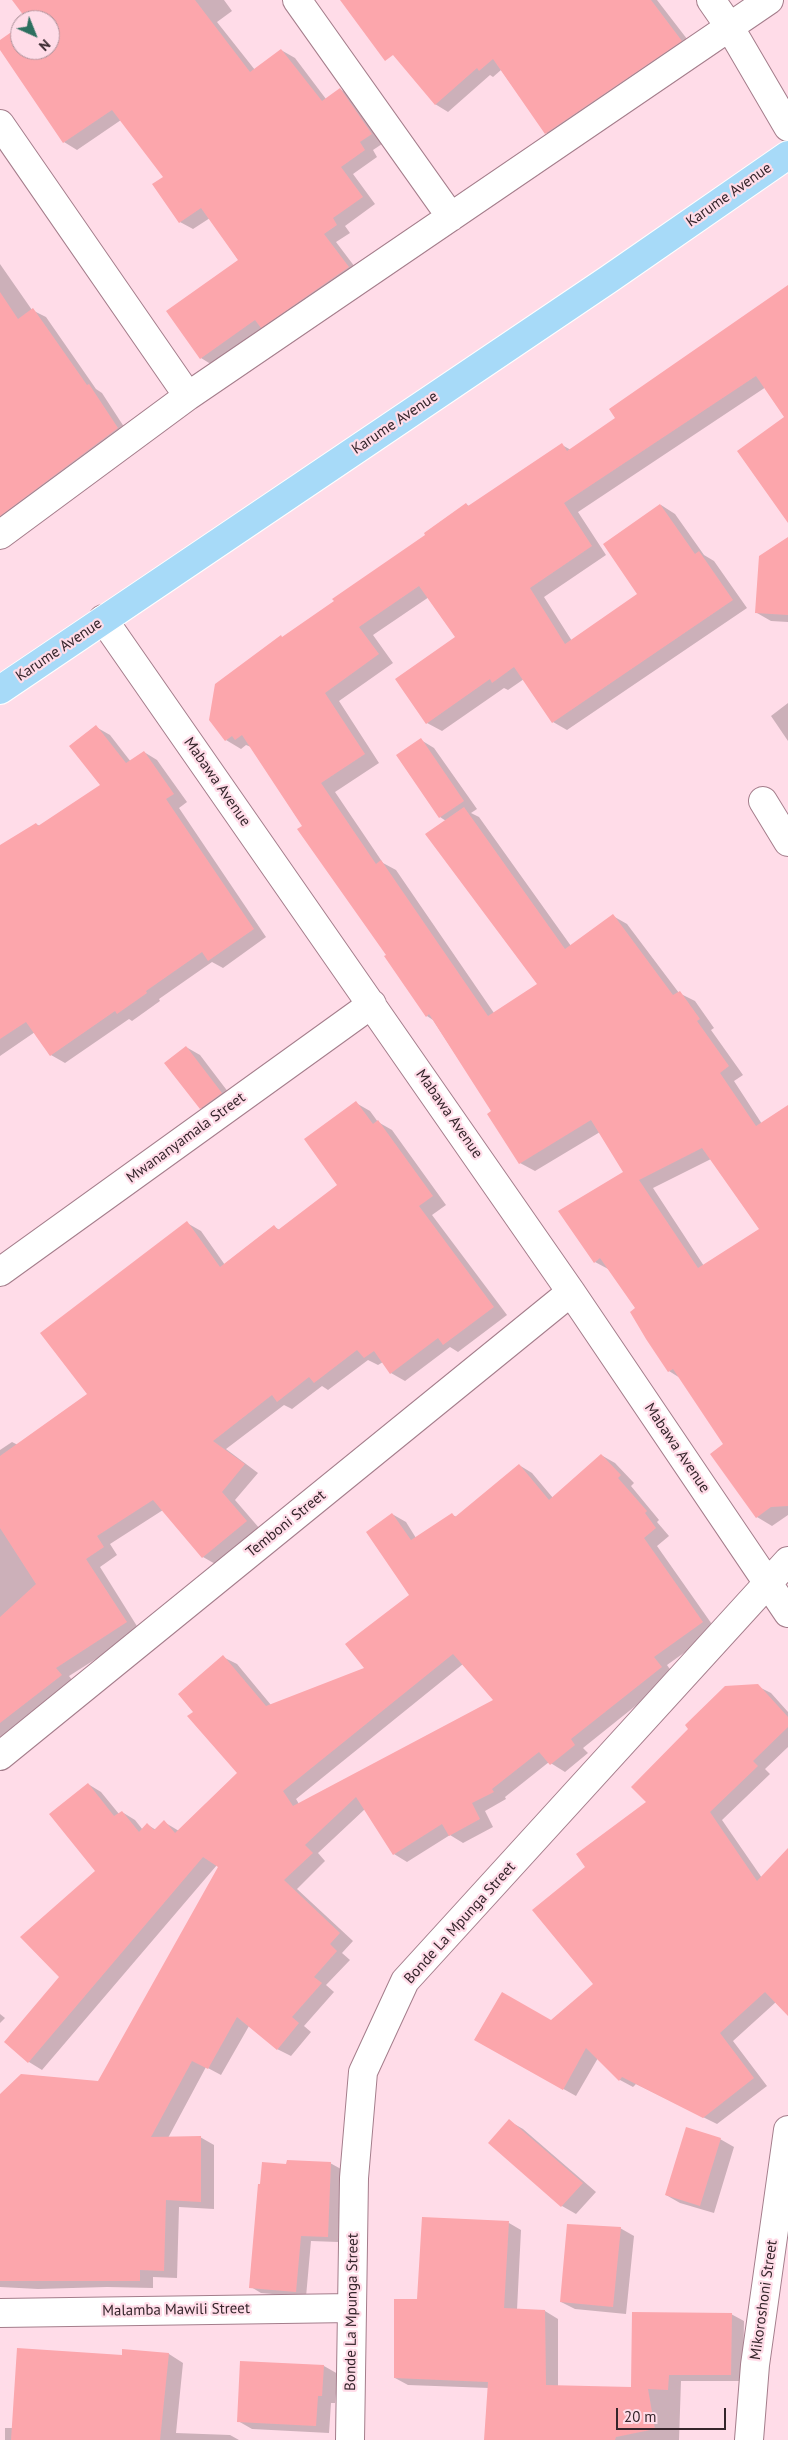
<!DOCTYPE html>
<style>
body{margin:0}
#map{position:relative;width:788px;height:2440px;overflow:hidden;background:#ffdce8;font-family:"PT Sans",sans-serif}
canvas{display:block}
.north{position:absolute;left:10px;top:10px;width:50px;height:50px;box-sizing:border-box;background:#ffdce8;border:1px solid #ae939c;border-radius:50%;rotate:136deg;font-size:14px;font-weight:700;line-height:20px;text-align:center;color:#35252b}
.north::after{content:'';display:block;margin:auto;width:18px;height:22px;background:#2d6f5f;clip-path:polygon(50% 0,100% 100%,50% 72%,0 100%)}
.scale{position:absolute;left:616px;top:2408px;width:110px;height:22px;box-sizing:border-box;border:2px solid #35252b;border-top:0;padding-left:6px;font-size:15px;line-height:18px;white-space:nowrap;color:#35252b;-webkit-text-stroke:4px #ffdce8;paint-order:stroke}
</style>
<div id="map">
<canvas width="788" height="2440"></canvas>
<div class="north">N</div>
<div class="scale">20 m</div>
</div>
<script>
const context = document.querySelector('canvas').getContext('2d');
context.lineJoin = 'round';
function paint(path, color) {
  context.fillStyle = color;
  context.fill(path, 'evenodd');
}
function strokePath(path, color, width, dash) {
  context.strokeStyle = color;
  context.lineWidth = width;
  context.lineCap = dash ? 'butt' : 'round';
  context.setLineDash(dash || []);
  context.stroke(path);
}
function label(font, color, halo, rows, align = 'center') {
  context.font = font + ' "PT Sans",sans-serif';
  context.lineWidth = 4.5;
  context.setLineDash([]);
  context.textBaseline = 'middle';
  context.strokeStyle = halo;
  context.fillStyle = color;
  for (const [text, x, y, turn = 0] of rows) {
    context.save();
    context.translate(x, y);
    context.rotate((+turn || 0) * Math.PI / 180);
    context.textAlign = isNaN(turn) ? turn : align;
    if (halo) context.strokeText(text, 0, 0);
    context.fillText(text, 0, 0);
    context.restore();
  }
}
const shadow = new Path2D(`
 M21 0H224L232 11 217 22 255 70 281 50 295 58 326 99 340 89 353 97 385 142 373 150 377 157 353 174 375 204 345 226 350 233 336 242 361 275 214 366 201 358 239 261 210 218 193 229 180 222 164 177 121 120 77 150 64 142 0 48V42L20 27V50H50V20H28Z
 M467 0H657L694 48 559 140 546 133 501 70 493 77 490 75 448 112 435 104Z
 M0 264 32 310 46 317 96 389 102 393 130 436 0 531Z
 M788 286V521L786 417 766 387 578 512 606 555 544 597 572 641 639 594 661 505 675 514 704 555 714 561 747 608 567 730 553 722 524 679 508 690 504 688 442 731 427 723 457 637 429 597 373 635 393 663 339 701 379 763 335 792 383 863 396 870 494 1013 539 985 446 821 440 817 421 740 434 748 477 809 471 813 479 817 571 946 613 916 627 924 679 993 695 1001 714 1028 711 1030 743 1075 734 1081 762 1124 788 1106V1515L772 1526 757 1517 725 1444 680 1378 669 1371 637 1308 610 1270 595 1262 625 1173 600 1132 535 1171 520 1163 493 1112 433 1020 427 1016 251 747 246 745 241 749 226 740 283 638 427 536 466 504 469 506 562 445 571 450 617 419ZM711 1159 761 1230 704 1266 653 1188Z
 M788 539V622L771 621 757 613Z
 M788 703V741L771 716Z
 M96 727 110 735 131 762 144 752 157 760 187 802 179 808 266 937 223 968 212 962 159 999 160 1001 132 1021 129 1019 65 1063 51 1055 35 1032 0 1056V848L36 824 40 826 102 786Z
 M186 1047 200 1055 235 1101 215 1116 201 1108Z
 M356 1103 370 1111 378 1122 392 1130 446 1205 432 1215 507 1315 458 1352 450 1347 405 1381 391 1373 383 1362 378 1365 368 1360 328 1390 322 1386 292 1409 284 1405 226 1449 258 1473 235 1500 260 1529 217 1565 203 1557 163 1510 110 1544 117 1555 100 1567 140 1631 69 1676 75 1684 0 1742V1450L12 1442 18 1445 89 1394 187 1223 201 1231 225 1265 274 1227 280 1230 339 1186Z
 M601 1455 615 1463 634 1483 631 1486 659 1520 657 1522 669 1536 657 1546 716 1630 667 1665 674 1675 583 1748 588 1753 565 1772 549 1762 505 1797 506 1799 485 1811 493 1827 463 1843 450 1835 407 1862 394 1854 365 1809 318 1853 325 1861 297 1889 353 1941 342 1953 350 1960 326 1985 334 1992 304 2026 311 2032 291 2056 277 2049 249 2026 221 2075 206 2067 168 2138 200 2137 214 2145V2209L179 2207 177 2278 153 2277V2288L107 2287 38 2289 0 2287V2096L99 2083 220 1867 217 1865 42 2070 29 2062 5 2042 61 1977 97 1871 88 1784 101 1792 119 1814 122 1812 135 1820 143 1830 148 1825 156 1830 164 1822 179 1831 239 1773 194 1712 223 1657 237 1664 271 1705 366 1669 410 1595 392 1514 406 1522 416 1538 452 1515 457 1517 519 1465 532 1473 553 1498ZM463 1664 495 1700 299 1804 296 1799Z
 M757 1686 771 1693 788 1712V1747L765 1769 770 1774 722 1820 762 1878 788 1850V2014L776 2002 733 2041 767 2086 717 2124 636 2084 633 2087 620 2080 598 2058 576 2096 476 2040 551 2021 594 1985 587 1867Z
 M0 2014 5 2018 0 2023Z
 M509 2121 523 2129 596 2192 576 2214 562 2206 490 2143Z
 M720 2139 734 2147 714 2213 680 2203 666 2195Z
 M330 2163 341 2169 338 2242 311 2241 306 2297 261 2293 251 2287 262 2185 287 2165Z
 M509 2223 521 2230 517 2310 545 2311 558 2319V2387L632 2389 731 2314 744 2321 743 2381H681L679 2440H485L489 2388 408 2385 395 2378 419 2300Z
 M620 2228 634 2236 626 2314 575 2309 561 2302Z
 M169 2354 183 2363 176 2433 230 2435 239 2440H5V2428H13L123 2356Z
 M324 2366 338 2374 335 2403H331L329 2433 252 2429 238 2421Z`);
const building = new Path2D(`
 M12 0H195L250 72 281 49 322 101 340 88 372 134 360 142 365 150 341 167 363 197 333 218 337 225 324 234 349 267 261 328 255 320 200 359 166 311 238 260 201 208 179 223 152 184 163 177 112 110 63 143 0 50V40L20 26V50H50V20H27Z
 M340 0H651L682 41 545 134 493 59 479 71 477 68 435 105 393 55 385 61Z
 M788 285V523L737 451 784 417 756 376 564 503 592 546 530 588 565 644 637 594 603 544 660 504 695 554 699 551 733 600 552 723 514 667 492 683 490 679 426 724 395 679 455 637 419 586 359 627 379 654 325 693 365 754 321 783 376 864 381 860 488 1016 537 984 425 834 464 807 565 949 613 914 673 995 680 991 700 1019 697 1021 729 1066 720 1073 756 1126 788 1105V1506L771 1507 756 1518 710 1454 723 1444 673 1369 668 1372 646 1339 630 1312 635 1308 600 1258 594 1263 558 1211 623 1172 591 1120 519 1164 487 1114 491 1111 429 1014 426 1017 384 956 386 955 297 829 302 826 242 735 235 740 232 736 225 741 209 720 215 684 281 635 282 637 334 601 332 599 425 535 424 533 466 503 468 506 562 443 567 451 615 418 609 409ZM702 1148 759 1229 698 1268 639 1180Z
 M0 292 18 319 33 308 87 385 89 384 118 428 0 516Z
 M788 537V615L755 613 759 556Z
 M96 725 126 763 144 751 174 794 166 799 254 929 208 961 202 952 146 991 147 993 117 1014 115 1011 50 1056 26 1022 0 1039V845L36 823 38 826 100 785 69 746Z
 M421 738 464 801 439 818 396 755Z
 M186 1046 222 1093 200 1109 164 1063Z
 M356 1101 373 1124 378 1120 433 1196 419 1206 494 1307 443 1345 438 1338 390 1374 374 1351 364 1358 357 1350 314 1383 309 1377 277 1402 272 1395 213 1441 245 1464 222 1492 247 1521 202 1558 153 1500 97 1536 104 1547 86 1559 127 1622 56 1668 62 1675 0 1723V1617L36 1584 0 1528V1456L87 1394 40 1333 187 1221 220 1267 274 1225 278 1230 337 1185 304 1139Z
 M601 1454 621 1475 618 1478 647 1511 645 1513 656 1528 644 1538 703 1622 654 1657 662 1667 571 1739 575 1745 550 1765 539 1752 492 1789 494 1792 472 1803 480 1819 449 1836 442 1824 393 1855 356 1797 305 1845 313 1853 284 1880 340 1933 330 1944 337 1951 314 1977 322 1983 292 2017 299 2023 277 2050 237 2017 208 2069 192 2061 151 2137 201 2136V2202L166 2200 164 2271 140 2270V2281H0V2094L21 2074 98 2081 218 1867 203 1857 28 2063 4 2042 59 1977 20 1937 95 1871 49 1814 88 1783 114 1816 122 1811 139 1832 147 1823 154 1830 164 1820 175 1833 237 1773 187 1716 193 1712 178 1694 223 1655 266 1706 364 1668 345 1644 409 1595 366 1532 392 1513 411 1540 452 1513 455 1517 519 1464 549 1500ZM453 1654 493 1700 293 1806 283 1791Z
 M758 1684 788 1717V1727L753 1761 758 1766 710 1812 757 1881 788 1848V2016L765 1992 720 2033 754 2078 703 2118 622 2077 619 2081 586 2048 563 2090 474 2040 502 1992 551 2020 593 1984 532 1910 585 1867 576 1854 646 1802 631 1787 688 1729 685 1725 725 1686Z
 M509 2119 583 2183 561 2207 488 2143Z
 M686 2127 721 2138 700 2206 665 2195Z
 M287 2160 331 2162 328 2237 301 2236 296 2292 249 2288 258 2184H260L262 2162 286 2164Z
 M422 2217 509 2221 504 2308 545 2310 546 2385 631 2387 632 2312 732 2313 731 2375H669L668 2390 648 2389 655 2429 616 2437 615 2440H484L488 2382 394 2378V2299H417Z
 M567 2224 621 2227 613 2307 560 2302Z
 M17 2348 122 2355V2349L169 2353 160 2440H11Z
 M240 2361 324 2365 322 2396H318L316 2426 237 2422Z`);
const minor = new Path2D(`
 M297 0 451 217
 M711 0 729 26 788 127
 M0 124 188 396
 M0 535 188 396 769 0
 M103 619 571 1292 788 1613
 M763 801 788 842
 M0 1272 372 1004
 M0 1756 571 1292
 M0 2313 352 2308
 M350 2440 354 2178 363 2072 405 1981 788 1561
 M749 2440 755 2365 788 2130`);
const major = new Path2D(`
 M0 690 609 279 788 155`);
const streetNames = [
 ["Karume Avenue",729,195,-35],
 ["Karume Avenue",395,423,-34],
 ["Karume Avenue",59,650,-34],
 ["Mabawa Avenue",217,782,55],
 ["Mabawa Avenue",449,1114,55],
 ["Mwananyamala Street",186,1138,-36],
 ["Mabawa Avenue",677,1448,56],
 ["Temboni Street",286,1524,-39],
 ["Bonde La Mpunga Street",460,1923,-48],
 ["Mikoroshoni Street",764,2300,-82],
 ["Malamba Mawili Street",176,2310,-1],
 ["Bonde La Mpunga Street",352,2312,-89]
];
paint(shadow, '#0003');
paint(building, '#fca6ac');
strokePath(minor, '#a47d8b', 30);
strokePath(major, '#fff', 30);
strokePath(minor, '#fff', 28);
strokePath(major, '#a7daf8', 28);
label('15px', '#35252b', '#ffdce8', streetNames);
</script>
